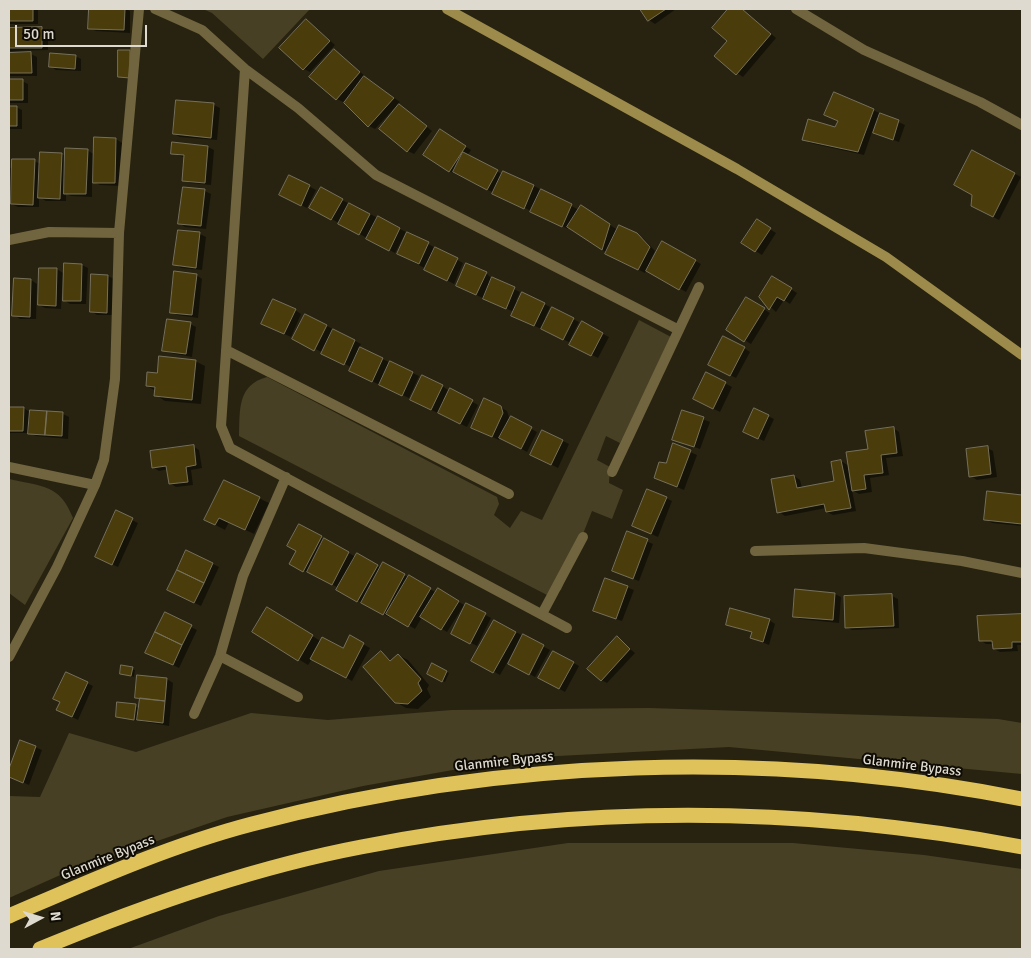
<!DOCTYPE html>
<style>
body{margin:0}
#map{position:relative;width:1031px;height:958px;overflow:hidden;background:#282310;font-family:Signika,sans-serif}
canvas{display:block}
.frame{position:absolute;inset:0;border:10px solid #dedacf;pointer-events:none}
.north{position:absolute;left:15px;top:893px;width:50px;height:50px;-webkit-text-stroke:4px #0f0c05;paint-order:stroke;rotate:84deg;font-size:14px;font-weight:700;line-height:20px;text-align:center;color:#dedacf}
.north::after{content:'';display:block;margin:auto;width:18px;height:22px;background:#dedacf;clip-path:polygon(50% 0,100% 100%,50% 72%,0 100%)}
.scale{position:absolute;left:15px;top:25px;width:132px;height:22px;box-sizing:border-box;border:2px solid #dedacf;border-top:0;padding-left:6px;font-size:15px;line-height:18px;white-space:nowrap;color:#dedacf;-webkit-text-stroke:4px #0f0c05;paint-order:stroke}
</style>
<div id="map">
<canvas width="1031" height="958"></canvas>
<div class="frame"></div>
<div class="north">N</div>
<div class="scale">50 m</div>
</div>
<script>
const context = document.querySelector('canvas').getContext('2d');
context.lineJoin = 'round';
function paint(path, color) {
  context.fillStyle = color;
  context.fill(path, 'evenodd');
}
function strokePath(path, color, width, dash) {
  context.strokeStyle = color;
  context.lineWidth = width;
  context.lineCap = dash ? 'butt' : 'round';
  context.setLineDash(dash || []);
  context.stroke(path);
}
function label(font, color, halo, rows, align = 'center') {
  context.font = font + ' Signika,sans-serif';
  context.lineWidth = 4;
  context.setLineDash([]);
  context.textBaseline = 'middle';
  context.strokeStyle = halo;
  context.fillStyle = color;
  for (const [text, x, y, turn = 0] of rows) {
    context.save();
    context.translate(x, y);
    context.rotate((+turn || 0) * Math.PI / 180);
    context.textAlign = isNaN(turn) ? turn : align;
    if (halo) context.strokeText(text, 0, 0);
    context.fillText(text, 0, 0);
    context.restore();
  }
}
const green = new Path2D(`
 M203 9H310L263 59 212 13Z
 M639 320 671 337 620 443 606 436 597 460 610 467 609 483 623 490 612 519 592 511 561 590 547 595 239 436C240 410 237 385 267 377L497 497 499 504 494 515 510 528 521 511 542 520Z
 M9 479C42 487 59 483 73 518L25 605 9 593Z
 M649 708 998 719 1022 723V774L729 747 520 758 363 786 227 817 67 872 9 898V796L40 797 69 733 136 752 251 713 328 720 452 710Z
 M568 843H793L924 855 1022 869V949H128L219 916 379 871Z`);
const shadow = new Path2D(`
 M9 9H38V24H9Z
 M90 9H126L130 11V33L96 31 89 28Z
 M641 9H676L655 24 649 20Z
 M729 9H742L776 38 743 77 737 73 729 41 713 28Z
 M307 20 335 45 310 72 304 69Z
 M9 29H42L48 32V50L9 51Z
 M334 50 365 76 364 78 400 102 375 129 369 126 348 97 343 102 337 99Z
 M9 54H31L37 57V76H9Z
 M75 56 81 59V71L56 70 50 66Z
 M9 81H22L28 84V103H9Z
 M214 105 220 108 217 140 180 137 174 134Z
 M9 107H16L22 110V129H9Z
 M405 109 432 131 414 154 408 151Z
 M873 110 905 125 899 142 875 133 880 118H877L864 155 810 143 804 139 836 129 839 121Z
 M446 134 471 150 467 156 502 174 503 172 534 186 579 210 581 207 618 230 643 238 655 251 651 260 653 261 663 243 701 264 686 292 646 270 645 273 613 257 569 227 568 229 449 171Z
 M116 139 122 143 121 186 100 185 92 181V197L71 196 66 194V201H46L39 197V207H18L9 203V167L13 169 34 161 41 164 62 154 66 157 87 150 95 155Z
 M173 144 208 147 214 150 211 185 190 183 184 180 186 158 172 153Z
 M972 152 1021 177 999 220 978 209 974 195Z
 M290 176 316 190 307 208 287 198Z
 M205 191 211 194 206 229 185 227 179 223Z
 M342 200 406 232 395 253 311 208Z
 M757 221 776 233 762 255 743 243Z
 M408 233 463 263 454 284 404 257Z
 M200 234 206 237 202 270 181 268 175 264Z
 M82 265 88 268 86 304H70L64 300Z
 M57 269 63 273 61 309 45 308 39 305Z
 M486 273 491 278 520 292 516 301 544 304 550 307 545 318 573 319 579 322 569 342 518 318 514 312 463 289Z
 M196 275 202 279 198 318 177 315 171 312Z
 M108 276 114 279 113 315H97L91 311Z
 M772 277 797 293 790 304 784 300 776 312 760 297Z
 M31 280 37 284 36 319H20L14 315Z
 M9 288 10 289 9 325Z
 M746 298 770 313 751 344 727 329Z
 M295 310 301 314 291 337 269 327Z
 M306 315 361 344 359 348 389 362 382 377 384 378 391 363 419 376 409 398 356 374 352 368 339 360 294 339Z
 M582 323 609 337 598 358 571 344Z
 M190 324 196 327 192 357 170 353 164 350Z
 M744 348 750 352 736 378 716 368Z
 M195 361 205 366 201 404 165 401 156 395V391L147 386 158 375Z
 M707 374 732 387 720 412 700 402Z
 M442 386 448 390 443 400 445 401 451 390 478 405 467 427 417 403Z
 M500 407 507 411 510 420 511 418 537 432 527 452 500 437 499 440 478 430Z
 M9 408H24L31 413 63 414 69 417 68 439 36 436 29 433H9Z
 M683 411 710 422 700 449 680 442Z
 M768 416 774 419 764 441 751 435Z
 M893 428 899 432 903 456 886 458 889 475 870 478 872 492 859 494 852 490 856 511 833 515 827 512 826 508 785 516 779 512 794 476 800 480 802 488 836 482 841 461 849 466Z
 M543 431 569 444 558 468 538 458Z
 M674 445 697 455 684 490 655 478 667 464Z
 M193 446 199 450 202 468 191 470 193 485 176 487 170 483 168 469 159 471 153 467Z
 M987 448 993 451 997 477 977 480 971 476Z
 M224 481 269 503 254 534 229 522 225 530 206 520Z
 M988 493 1022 496V526L992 523 986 519Z
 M666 498 672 501 658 537 633 526Z
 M116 512 138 523 118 567 102 560Z
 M300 526 356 557 357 555 381 568 384 564 437 593 439 590 464 605 447 632 422 617 415 629 391 615 389 617 338 590 339 588 291 564 298 550Z
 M628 533 653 544 639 581 620 574Z
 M187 551 219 567 201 606 174 593Z
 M606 579 634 590 622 621 601 614Z
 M835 594 841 597 839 623 800 619 794 616Z
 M892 596 898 599 899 628 852 630 846 627Z
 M467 605 491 618 477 646 452 633Z
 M166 614 197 630 179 668 153 655Z
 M277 614 322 642 343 650 350 637 370 648 352 681 312 659 308 665 253 631Z
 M1022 616V645H1017L1018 651 1000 652 994 649V644H986L980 640 979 618Z
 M769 620 775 624 769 645 752 638 753 633 728 625Z
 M495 621 550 650 535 677 510 663 520 645 518 644 500 675 473 660Z
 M617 638 635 653 607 683 601 680Z
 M554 652 579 666 565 692 540 678Z
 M381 653 392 661 398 655 408 660 429 685 427 689 431 697 418 709 406 708 396 702Z
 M432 665 449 673 445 682 428 673Z
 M122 667 135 670 134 677 121 673Z
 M167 679 173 683 169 726 117 717 119 703 140 708 141 700 136 697Z
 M87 683 93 686 78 720 64 713Z
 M21 741 42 750 29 785 9 776Z`);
const building = new Path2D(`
 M9 9H33V21H9Z
 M89 9H125L124 30 88 29Z
 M640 9H666L648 21Z
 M728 9H742L771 34 736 75 714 56 727 41 712 28Z
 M306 19 330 41 303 70 279 48Z
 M42 27V48H9V28Z
 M334 49 360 72 336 100 309 77Z
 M118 50H130V78L118 77Z
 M31 52 32 73H9V53Z
 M50 53 76 55 75 69 49 67Z
 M364 76 394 98 368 127 344 103Z
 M9 79H23V100H9Z
 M834 92 874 109 858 152 802 140 808 119 835 127 838 121 824 115Z
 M176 100 214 103 211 138 173 134Z
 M399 104 427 126 407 152 379 129Z
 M9 106H17V126H9Z
 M880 113 899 120 893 140 873 133Z
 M440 129 466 146 449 172 423 155Z
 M94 137 116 138 115 183H93Z
 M172 142 208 146 205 183 182 181 184 155 171 154Z
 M65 148 88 149 86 194H64Z
 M972 150 1015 173 993 217 971 206 972 195 954 185Z
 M40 152 62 153 60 199 38 198Z
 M463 152 498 170 487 190 453 172Z
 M12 159H35L33 205 11 204Z
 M503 171 534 185 524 209 492 194Z
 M289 175 310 185 301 206 279 195Z
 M183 187 205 189 201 226 178 224Z
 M321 187 343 199 331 220 309 208Z
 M541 189 572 204 562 227 530 212Z
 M349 203 370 214 359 235 338 224Z
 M581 205 610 224 602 250 567 227Z
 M378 216 400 228 389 251 366 239Z
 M757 219 771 228 755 252 741 243Z
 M619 225 637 233 650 247 638 270 605 254Z
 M178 230 200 232 196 268 173 265Z
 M407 232 429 242 419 264 397 254Z
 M662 241 696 260 679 290 646 271Z
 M435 247 458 258 447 281 424 270Z
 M64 263 82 264 81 301H63Z
 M466 263 487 272 476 295 456 286Z
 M39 268H57L56 306 38 305Z
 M174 271 197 274 192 315 170 313Z
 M91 274 108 275 107 313 90 312Z
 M772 276 792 288 784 301 777 297 769 310 759 297Z
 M492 277 515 287 506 309 483 299Z
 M14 278 31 279 30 317 12 316Z
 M522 292 545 303 534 326 511 316Z
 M746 297 765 308 744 342 726 330Z
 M273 299 296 309 284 334 261 324Z
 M552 307 574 318 563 340 541 329Z
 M305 314 327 325 314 351 292 339Z
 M167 319 191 322 186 354 162 351Z
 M582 321 603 333 591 356 569 345Z
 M333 329 355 340 344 365 321 354Z
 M723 336 745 347 730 376 708 365Z
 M360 347 383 358 372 382 349 371Z
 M159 356 196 360 192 400 154 396 155 387 146 386 147 372 157 373Z
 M390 361 413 372 402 396 379 385Z
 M706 372 726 382 713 409 693 399Z
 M422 375 443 385 431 410 410 400Z
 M450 388 473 400 460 424 438 413Z
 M484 398 501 406 503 413 492 437 471 428Z
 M9 407H24L23 431H9Z
 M754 408 769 415 758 439 743 432Z
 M30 410 47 411 45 435 28 434Z
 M682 410 704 417 694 447 672 440Z
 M47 411 63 412 62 436 45 435Z
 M511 416 532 427 521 449 499 438Z
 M894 427 897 453 881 455 883 473 864 475 866 489 852 491 846 452 868 449 865 431Z
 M542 430 563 440 551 465 530 455Z
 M673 443 691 450 677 487 654 478 659 462 666 463Z
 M194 445 196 465 186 467 188 482 169 484 166 466 152 468 150 451Z
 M988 446 991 474 969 477 966 449Z
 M841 460 851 508 826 512 824 504 777 513 771 479 794 475 797 488 834 481 831 462Z
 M224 480 260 497 245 530 219 518 215 525 204 520Z
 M647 489 667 497 651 534 632 526Z
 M987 491 1022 495V524L984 520Z
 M116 510 133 518 112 565 95 557Z
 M299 524 322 536 303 572 289 564 296 551 287 546Z
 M627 531 648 539 633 579 612 571Z
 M324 538 349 552 332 585 307 572Z
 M186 550 213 563 204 583 177 570Z
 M357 553 378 565 357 602 336 590Z
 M383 562 405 574 383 615 361 603Z
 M177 570 204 583 194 603 167 590Z
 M409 575 431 588 408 627 386 614Z
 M605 578 628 586 616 619 593 611Z
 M438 588 459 601 441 630 420 617Z
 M795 589 835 593 833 620 793 617Z
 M892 594 894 626 845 628 844 596Z
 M466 603 486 613 470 644 451 634Z
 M267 607 313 635 298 661 252 632Z
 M730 608 770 619 763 642 750 638 752 632 726 625Z
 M165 612 192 625 182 645 155 632Z
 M1022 614V642H1012V648L993 649 992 641H979L977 616Z
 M494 620 516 632 493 673 471 661Z
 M155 632 182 645 173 665 145 653Z
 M523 634 544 645 529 675 508 664Z
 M350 635 364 643 346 678 310 659 322 637 343 648Z
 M617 636 630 649 601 681 587 669Z
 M381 651 390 661 398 654 421 679 418 683 422 691 408 704 395 703 363 667Z
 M553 651 574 662 559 689 538 678Z
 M432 663 447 671 442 682 427 674Z
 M121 665 133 667 131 676 120 674Z
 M66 672 88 682 72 717 56 710 60 702 53 699Z
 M137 675 167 678 165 701 135 698Z
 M140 698 165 701 163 723 137 720Z
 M117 702 136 704 134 720 116 717Z
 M20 740 36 746 23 783 9 777V769Z`);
const street = new Path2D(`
 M155 9 202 30 245 69 298 108 376 175 679 330
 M796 9 864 50 980 102 1022 125
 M245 69 221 426 230 448 567 628
 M9 240 49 232 119 233
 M226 350 509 494
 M9 467 95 485
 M612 472 699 287
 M755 551 864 548 962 561 1022 573
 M542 614 583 537
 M220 656 298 697
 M9 657 57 567 95 485 104 460 115 379 119 233 139 9
 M194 714 220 656 243 576 286 477`);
const secondary = new Path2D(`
 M447 9 737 169 886 257 1022 355`);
const highway = new Path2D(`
 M9 916C88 882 168 846 252 824 501 758 769 749 1022 799
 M40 949C143 906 251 868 361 847 580 804 804 806 1022 847`);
const streetNames = [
 ["Glanmire Bypass",504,762,-6],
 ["Glanmire Bypass",912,766,7],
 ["Glanmire Bypass",108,858,-22]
];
paint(green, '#484024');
paint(shadow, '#0007');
paint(building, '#4a3d0b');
strokePath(building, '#76705b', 1);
strokePath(street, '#71653f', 10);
strokePath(secondary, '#9d8b4b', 10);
strokePath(highway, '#dfc25a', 15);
label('14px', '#dedacf', '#0f0c05', streetNames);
</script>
